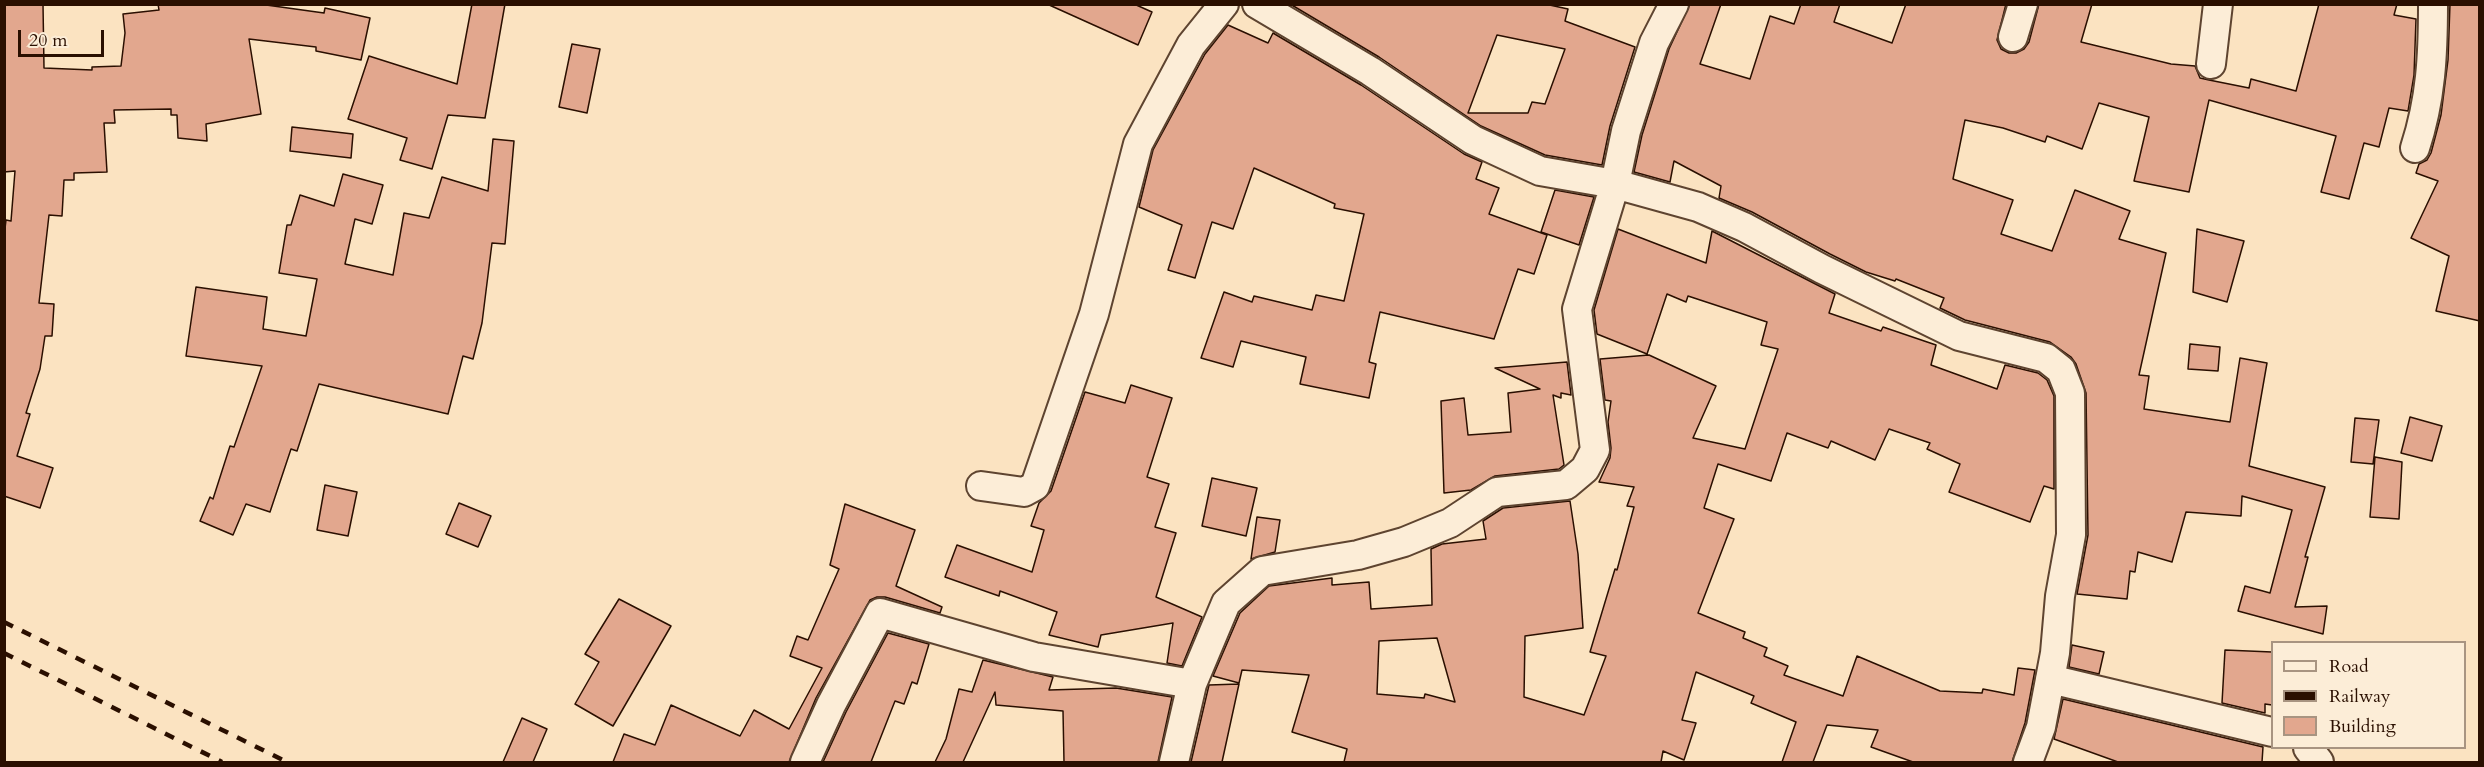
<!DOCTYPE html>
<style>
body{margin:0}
#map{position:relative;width:2484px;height:767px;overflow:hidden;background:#fbe3c1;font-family:Cardo,serif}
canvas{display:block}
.frame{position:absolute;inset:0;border:6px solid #2a0f00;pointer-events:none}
.legend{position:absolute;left:2271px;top:641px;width:195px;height:108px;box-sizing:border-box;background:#fcedd7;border:2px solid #a89481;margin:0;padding:8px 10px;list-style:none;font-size:18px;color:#2a0f00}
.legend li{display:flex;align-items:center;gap:12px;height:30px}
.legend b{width:30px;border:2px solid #a89481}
.scale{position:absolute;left:18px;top:30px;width:86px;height:27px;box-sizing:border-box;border:3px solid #2a0f00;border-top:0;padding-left:8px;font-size:18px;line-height:21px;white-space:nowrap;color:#2a0f00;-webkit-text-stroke:4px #fcedd7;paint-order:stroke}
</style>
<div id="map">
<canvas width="2484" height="767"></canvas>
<div class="frame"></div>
<ul class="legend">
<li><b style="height:8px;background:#fcedd7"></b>Road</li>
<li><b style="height:8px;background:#2a0f00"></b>Railway</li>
<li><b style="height:16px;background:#e2a78e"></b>Building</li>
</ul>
<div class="scale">20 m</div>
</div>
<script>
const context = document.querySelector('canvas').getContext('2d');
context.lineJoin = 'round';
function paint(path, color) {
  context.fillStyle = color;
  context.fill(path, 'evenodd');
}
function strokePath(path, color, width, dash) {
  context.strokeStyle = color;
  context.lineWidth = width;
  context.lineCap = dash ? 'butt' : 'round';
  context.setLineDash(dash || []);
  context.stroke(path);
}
const building = new Path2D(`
 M4 4H43L44 68 92 70V67L121 66 125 33 123 14 159 10 158 4H259L324 13 325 8 370 18 361 60 316 51V47L249 39 261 114 206 124 207 141 178 138 177 115H171V109L114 110 115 123H104L107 172 74 173V180H64L62 216 49 215 39 303 54 304 52 336H45L40 369 26 413 30 414 17 456 53 468 40 508 4 496V237L6 220 11 221 15 171 4 172Z
 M472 4H505L485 118 448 115 432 169 400 160 407 138 348 119 369 56 457 84Z
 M1047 4H1134L1152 12 1138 45Z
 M1290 4H1545L1568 9 1565 21 1635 47 1610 126 1602 165 1545 155 1481 126 1379 57ZM1497 35 1565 49 1545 104 1532 102 1528 113H1468Z
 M1690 4H1721L1700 64 1750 79 1770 16 1794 24 1801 4H1840L1834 22 1892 43 1906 4H2006L1997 40 2001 49 2009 53H2016L2024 49 2029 42 2039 4H2092L2081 42 2171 64 2195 66 2200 78 2209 80 2249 88 2251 79 2296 91 2319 4H2397L2394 15 2416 19 2414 75 2408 111 2389 108 2379 147 2364 143 2349 199 2321 192 2336 136 2209 100 2189 192 2134 181 2149 117 2099 103 2082 149 2047 136 2045 142 2003 128 1965 120 1953 179 2013 200 2001 234 2052 251 2075 190 2130 211 2119 239 2166 253 2139 375 2149 376 2144 409 2230 422 2240 358 2267 363 2249 466 2325 487 2305 557H2308L2295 607 2327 606 2323 634 2238 611 2245 586 2270 593 2292 510 2242 496 2241 516 2186 512 2172 562 2138 552 2135 572 2130 571 2127 599 2077 594 2088 535 2086 393 2076 364 2071 357 2050 342 1965 320 1940 308 1944 298 1896 279 1895 281 1866 272 1830 254 1752 212 1719 198 1721 186 1674 161 1670 182 1634 172 1642 135 1669 49Z
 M2450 4H2480V321L2436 311 2449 256 2411 238 2438 181 2416 173 2419 164 2427 160 2431 153 2441 115 2448 60Z
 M1228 25 1268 43 1273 33 1361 85 1464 154 1482 162 1476 179 1499 188 1489 214 1547 235 1534 274 1518 269 1494 339 1380 312 1369 362 1376 364 1369 398 1300 384 1306 357 1241 341 1233 367 1201 358 1224 292 1252 302 1254 296 1312 310 1316 295 1344 301 1364 214 1334 208 1335 204 1254 168 1233 229 1212 222 1195 278 1168 270 1182 225 1139 207 1153 150 1205 54Z
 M572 44 600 49 587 113 559 107Z
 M292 127 353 134 351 158 290 151Z
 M493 139 514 141 505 244 492 243 482 323 473 359 463 356 448 414 319 384 297 451 291 449 270 512 246 504 233 535 200 521 210 497 213 499 230 446 234 447 262 366 186 356 196 287 267 297 263 329 306 336 317 279 279 273 287 225H291L300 195 334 206 343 174 383 185 372 224 355 219 345 264 393 275 404 213 429 218 442 177 488 191Z
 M1555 190 1594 197 1579 245 1541 232Z
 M1618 229 1706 263 1712 231 1835 294 1829 313 1881 331 1883 327 1936 345 1931 365 1997 389 2005 365 2038 373 2047 380 2054 396V489L2044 486 2030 522 1949 492 1960 464 1927 449 1930 443 1889 429 1875 460 1831 441 1828 448 1787 433 1771 481 1718 464 1704 508 1734 519 1698 613 1745 632 1743 638 1767 648 1764 656 1788 666 1784 675 1843 696 1857 656 1940 691 1982 693 1983 689 2014 695 2018 668 2035 670 2025 723 2012 762H1913L1871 747 1878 730 1827 725 1813 762H1782L1796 722 1751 703 1754 696 1696 672 1682 720 1696 723 1684 760 1663 751 1661 762H1344L1347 749 1292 732 1309 675 1242 670 1239 683 1213 676 1240 613 1269 586 1332 578V585L1369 582 1371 609 1432 605 1431 549 1442 544 1486 539 1483 521 1503 508 1570 501 1578 554 1583 628 1525 636 1524 697 1584 715 1606 656 1590 652 1615 569 1617 570 1634 507 1627 506 1634 487 1599 482 1610 458 1611 448 1608 422 1611 401 1605 400 1600 359 1649 355 1716 386 1693 438 1745 449 1778 349 1761 345 1767 322 1688 296 1686 302 1667 294 1647 354 1597 334 1594 310ZM1437 638 1455 702 1425 694 1424 698 1377 694 1379 641Z
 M2197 229 2244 241 2227 302 2193 292Z
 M2190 344 2220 347 2218 371 2188 369Z
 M1567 362 1571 395 1561 393V398L1553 395 1564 465 1559 469 1495 476 1471 490 1444 493 1441 401 1464 398 1468 435 1511 432 1508 393 1540 389 1495 368Z
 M1131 385 1172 398 1147 477 1169 484 1155 527 1176 533 1156 597 1202 617 1182 666 1167 663 1173 623 1101 635 1098 647 1049 635 1057 612 1000 591 999 596 945 577 957 545 1032 572 1044 530 1031 526 1039 503 1051 491 1085 392 1125 403Z
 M2410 417 2442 426 2432 461 2401 453Z
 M2355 418 2379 420 2373 464 2351 462Z
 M2375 457 2402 462 2399 519 2370 517Z
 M1212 478 1257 488 1246 536 1202 526Z
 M325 485 357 492 348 536 317 530Z
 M459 503 491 516 478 547 446 534Z
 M845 504 915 530 896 586 942 607 940 613 885 597H877L870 600 816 698 789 762H613L624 734 655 745 671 705 740 736 754 710 789 729 822 668 790 656 797 636 808 640 839 569 830 565Z
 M1257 517 1280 520 1275 552 1251 559Z
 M619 599 671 626 613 726 575 704 599 662 585 654Z
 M888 633 929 644 917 684 912 682 904 704 895 701 871 762H823L846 712Z
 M2072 645 2104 652 2099 674 2069 667Z
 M2225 650 2272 652V705L2265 704V713L2222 703Z
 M983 660 1053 677 1049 690 1116 688 1172 697 1158 762H1064L1063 711 996 705 995 692 963 762H935L946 739 959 689 972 692Z
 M1239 684 1222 762H1191L1209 685Z
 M2063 699 2263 747 2262 762H2118L2054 739Z
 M522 718 547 729 533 762H503Z`);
const minor = new Path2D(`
 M1257 4 1370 71 1473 140 1540 171 1615 184 1698 207 1744 227 1822 269 1959 336 2046 358 2061 370 2070 393 2071 535 2060 596 2055 653 2041 727 2028 762
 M2013 37 2023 4
 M2211 64 2218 4
 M2415 148C2431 99 2433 55 2433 4
 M981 486 1024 492 1035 486 1094 314 1138 144 1191 45 1224 4
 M2050 679 2272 732
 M2308 748 2319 762
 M805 762 831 705 880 613 1034 657 1192 684
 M1174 762 1192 684 1226 603 1262 571 1358 555 1404 542 1450 523 1497 492 1566 485 1585 469 1595 450 1577 309 1615 184 1626 131 1654 43 1674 4`);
const rail = new Path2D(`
 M4 622 287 762
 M4 653 222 762`);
paint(building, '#e2a78e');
strokePath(building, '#2a0f00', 1.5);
strokePath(minor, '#5e4430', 32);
strokePath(minor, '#fcedd7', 28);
strokePath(rail, '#2a0f00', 4.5, [10, 10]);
</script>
